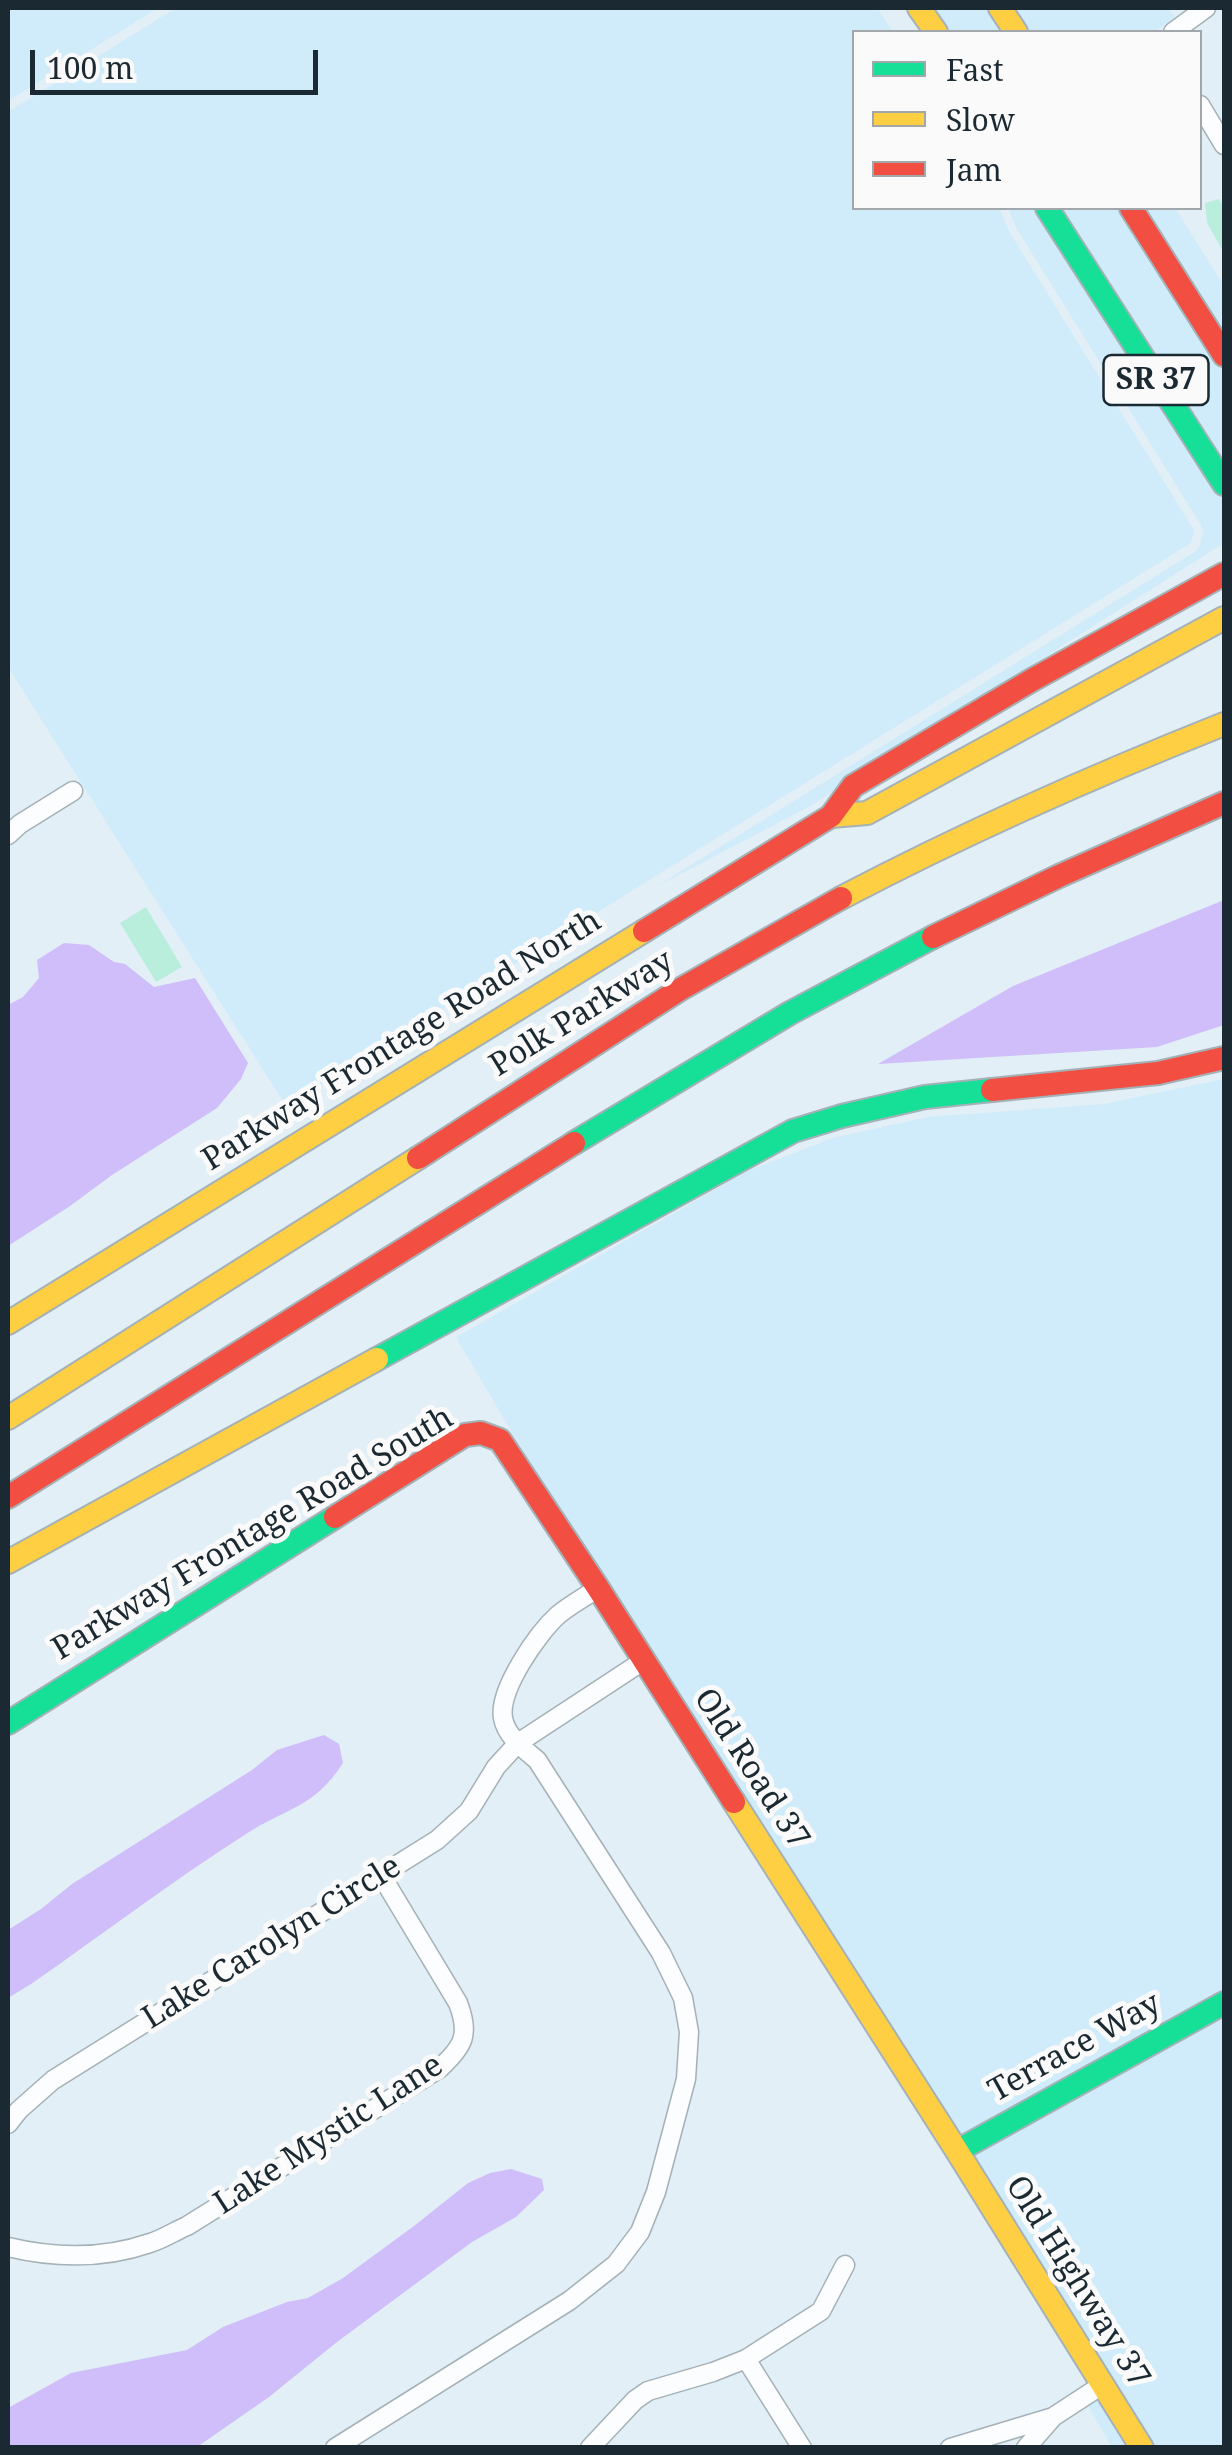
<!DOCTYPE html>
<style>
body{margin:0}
#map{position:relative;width:1232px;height:2455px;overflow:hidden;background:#e2eff6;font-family:"Noto Serif",serif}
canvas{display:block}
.frame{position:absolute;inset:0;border:10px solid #1b2a32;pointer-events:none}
.legend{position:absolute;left:852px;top:30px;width:350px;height:180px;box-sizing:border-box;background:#fafafa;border:2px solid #a1a7aa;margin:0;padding:12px 18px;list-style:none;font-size:30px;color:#1b2a32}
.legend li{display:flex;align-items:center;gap:20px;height:50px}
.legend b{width:50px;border:2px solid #a1a7aa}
.scale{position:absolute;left:30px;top:50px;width:288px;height:45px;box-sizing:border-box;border:5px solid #1b2a32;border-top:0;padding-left:12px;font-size:30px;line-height:35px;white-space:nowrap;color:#1b2a32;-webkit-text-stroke:8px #fafafa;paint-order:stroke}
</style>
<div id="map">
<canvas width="1232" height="2455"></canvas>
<div class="frame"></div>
<ul class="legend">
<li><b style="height:12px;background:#16e098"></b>Fast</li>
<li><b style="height:12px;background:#ffcf43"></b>Slow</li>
<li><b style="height:12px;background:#f24e42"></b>Jam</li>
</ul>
<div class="scale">100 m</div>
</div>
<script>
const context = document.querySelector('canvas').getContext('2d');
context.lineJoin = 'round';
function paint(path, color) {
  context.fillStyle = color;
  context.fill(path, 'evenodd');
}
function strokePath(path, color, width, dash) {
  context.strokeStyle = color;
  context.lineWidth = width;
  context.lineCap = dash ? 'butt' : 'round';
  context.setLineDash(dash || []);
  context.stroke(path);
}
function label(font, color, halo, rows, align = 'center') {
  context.font = font + ' "Noto Serif",serif';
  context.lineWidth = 10;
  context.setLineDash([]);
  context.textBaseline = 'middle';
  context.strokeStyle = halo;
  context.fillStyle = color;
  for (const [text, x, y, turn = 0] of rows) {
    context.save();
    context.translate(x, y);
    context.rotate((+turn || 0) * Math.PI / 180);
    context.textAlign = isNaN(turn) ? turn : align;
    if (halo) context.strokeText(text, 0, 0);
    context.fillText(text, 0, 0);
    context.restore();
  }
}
const built = new Path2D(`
 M8 8H158L8 101Z
 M176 8H877L893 32H854V208H999L1010 233 1194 530 1191 543 286 1106 8 667V112Z
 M931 8H988L1004 32H948Z
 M1011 8H1168L1175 17 1154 32H1027Z
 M1008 208H1036L1224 502V543L810 806 654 888 1196 551 1200 546 1203 530 1201 525 1017 229Z
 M1059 208H1118L1224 374V466Z
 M1142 208H1175L1224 286V337Z
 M1224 1079V1990L960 2136 541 1482 456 1337 748 1171 832 1138 928 1117 1104 1104Z
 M1224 2015V2447H1154L972 2156Z
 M1099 2399 1130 2447H1112L1088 2406Z`);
const green = new Path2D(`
 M1219 199 1224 208V253L1207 223 1205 203Z
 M146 907 182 967 156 982 120 923Z`);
const water = new Path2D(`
 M1224 900V1025L1157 1047 878 1064 1013 986Z
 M64 943 89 945 114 962 125 964 154 987 195 978 248 1063 241 1079 217 1108 112 1175 70 1206 8 1246V1005L23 997 39 978 37 960Z
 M324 1735 339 1744 343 1763C314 1808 286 1808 246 1834 172 1881 103 1934 31 1984L8 1998V1930L41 1909 72 1884 252 1770 277 1750Z
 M511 2169 542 2179 544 2190 516 2217 472 2242 337 2342 269 2397 197 2447H8V2408L71 2373 187 2350 223 2327 287 2302 308 2298 343 2278 414 2226 468 2183 490 2173Z`);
const street = new Path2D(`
 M1173 32 1206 8
 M1200 105 1224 145
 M8 835 20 824 73 791
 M8 2124 19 2110 53 2080 437 1840 469 1811 496 1767 518 1743 643 1661
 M8 2247C54 2258 104 2259 150 2243 163 2239 175 2231 187 2226L440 2068C464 2046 470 2034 458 2003L381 1875
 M746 2359 802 2448
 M335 2448 569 2301 616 2264 640 2232 656 2192 686 2079 689 2032 683 1998 661 1953 537 1760C524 1749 506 1736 503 1718 498 1690 538 1633 558 1615 570 1605 585 1597 598 1588
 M590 2448 635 2400 648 2391 713 2372 746 2359 821 2311 845 2265
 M950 2448 1053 2417
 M1026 2448 1053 2417 1102 2385`);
const fast = new Path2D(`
 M1047 208 1224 484
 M574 1143 790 1013 933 937
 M377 1359 793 1131 842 1116 925 1097 992 1090
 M8 1723 335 1517
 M957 2151 1224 2003`);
const slow = new Path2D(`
 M919 8 936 32
 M1000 8 1016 32
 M831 816 867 813 1224 618
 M841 898C965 833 1093 776 1224 724
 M8 1323 644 931
 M8 1418 418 1158
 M8 1562 377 1359
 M734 1802 957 2151 1142 2448`);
const jam = new Path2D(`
 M1131 208 1224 355
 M644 931 831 816 853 786 1032 680 1224 574
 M933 937 1059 876 1224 803
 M992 1090 1158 1073 1224 1058
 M418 1158 679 990 841 898
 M8 1497 574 1143
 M335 1517 465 1435 481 1433 500 1440 598 1588 734 1802`);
const shields = [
 [1156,380,105]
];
const shieldNames = [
 ["SR 37",1156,380]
];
const streetNames = [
 ["Polk Parkway",582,1014,-32],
 ["Parkway Frontage Road North",402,1041,-32],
 ["Parkway Frontage Road South",253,1534,-31],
 ["Old Road 37",751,1769,57],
 ["Lake Carolyn Circle",272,1943,-32],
 ["Terrace Way",1075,2048,-29],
 ["Lake Mystic Lane",329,2135,-33],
 ["Old Highway 37",1077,2282,58]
];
paint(built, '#d0ebf9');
paint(green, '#b9eedc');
paint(water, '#cfbefa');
strokePath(street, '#a4b1b7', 21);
strokePath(fast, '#a4b1b7', 26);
strokePath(slow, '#a4b1b7', 26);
strokePath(jam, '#a4b1b7', 26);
strokePath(street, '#fbfdfe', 18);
strokePath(fast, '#16e098', 22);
strokePath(slow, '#ffcf43', 22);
strokePath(jam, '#f24e42', 22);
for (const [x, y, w] of shields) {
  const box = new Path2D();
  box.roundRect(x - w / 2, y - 25, w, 50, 8);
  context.fillStyle = '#fafafa';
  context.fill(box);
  strokePath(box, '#1b2a32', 2.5);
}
label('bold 30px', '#1b2a32', null, shieldNames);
label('32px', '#1b2a32', '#fafafa', streetNames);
</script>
